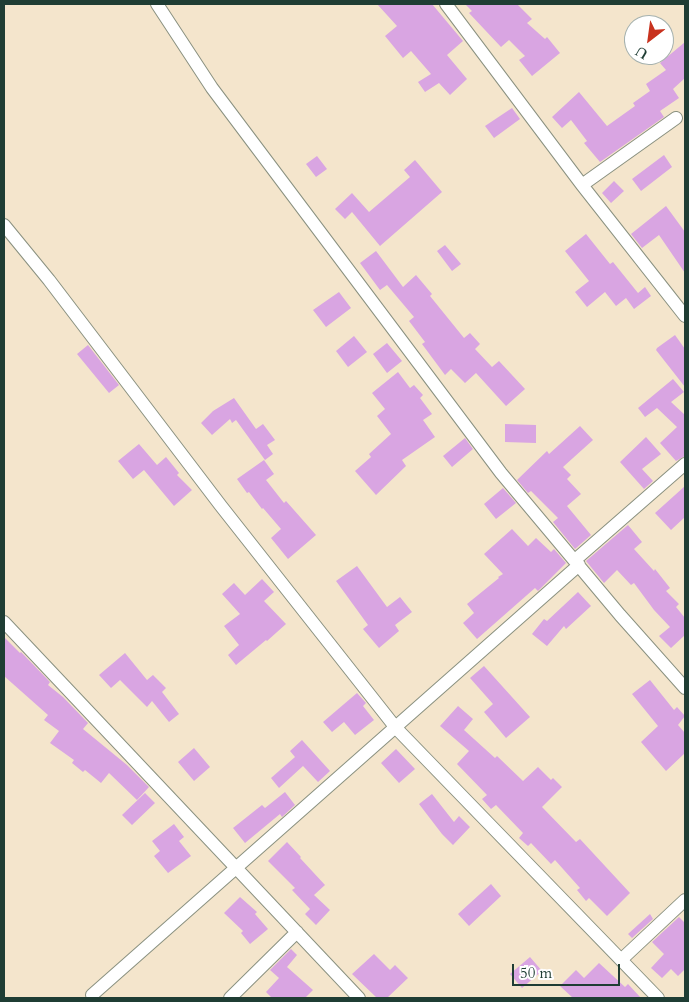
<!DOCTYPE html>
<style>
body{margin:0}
#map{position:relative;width:689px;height:1002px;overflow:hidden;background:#f4e5cc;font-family:Cardo,serif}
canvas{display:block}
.frame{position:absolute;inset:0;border:5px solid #1f3d34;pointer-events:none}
.north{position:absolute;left:624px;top:15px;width:50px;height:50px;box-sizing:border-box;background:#fff;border:1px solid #a5b1ae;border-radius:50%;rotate:210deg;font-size:14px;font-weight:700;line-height:20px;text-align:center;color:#1f3d34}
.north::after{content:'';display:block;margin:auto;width:18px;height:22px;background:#c8321e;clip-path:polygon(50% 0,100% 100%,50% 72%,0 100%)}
.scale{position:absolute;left:512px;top:964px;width:108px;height:22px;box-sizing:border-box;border:2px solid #1f3d34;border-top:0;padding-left:6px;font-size:15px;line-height:18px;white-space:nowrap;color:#1f3d34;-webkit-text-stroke:4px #fff;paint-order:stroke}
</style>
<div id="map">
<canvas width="689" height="1002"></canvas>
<div class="frame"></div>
<div class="north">U</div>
<div class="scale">50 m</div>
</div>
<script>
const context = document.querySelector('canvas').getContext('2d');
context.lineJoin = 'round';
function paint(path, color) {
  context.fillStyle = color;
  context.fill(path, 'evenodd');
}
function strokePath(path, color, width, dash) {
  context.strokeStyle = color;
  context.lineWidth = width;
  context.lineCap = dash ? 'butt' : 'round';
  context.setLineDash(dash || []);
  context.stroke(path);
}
const building = new Path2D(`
 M377 4H432L463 41 447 55 467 79 450 95 439 83 425 92 418 82 431 74 411 51 403 58 385 36 397 26Z
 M465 4H517L532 19 527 23 545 39 547 37 560 53 532 76 519 60 525 56 509 40 501 47 469 13 472 11Z
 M685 42V78L673 89 679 98 660 111 664 117 600 162 584 143 587 141 571 120 562 128 552 117 579 92 607 126 635 106 633 103 650 91 646 84 666 70 660 63Z
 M512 108 520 119 494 138 485 126Z
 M664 155 672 167 641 191 632 179Z
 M317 156 327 169 316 177 306 164Z
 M415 160 442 192 380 246 352 212 345 219 335 209 352 193 369 212 410 177 404 170Z
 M614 181 624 191 611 203 602 193Z
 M666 206 685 232V273L659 235 642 248 631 234Z
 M586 234 610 264 613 262 638 293 645 287 651 296 634 309 626 298 616 306 605 292 587 307 575 292 589 281 565 251Z
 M445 245 461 264 452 271 437 251Z
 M376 251 403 287 416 275 432 294 430 296 464 338 470 333 480 344 475 349 492 367 499 361 525 389 506 406 476 373 465 383 451 369 445 375 422 344 425 342 409 321 414 317 387 285 380 290 360 263Z
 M339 292 351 308 326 327 313 310Z
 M675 335 685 349V387L656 350 657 348Z
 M354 336 367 352 348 367 336 351Z
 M387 343 402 361 387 373 373 354Z
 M88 345 119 385 109 393 77 354Z
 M398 372 410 388 414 385 423 395 420 398 432 414 423 420 435 437 402 460 406 466 376 495 355 471 371 457 369 454 391 434 377 416 385 409 372 393Z
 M673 379 684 392 671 402 685 415V456L676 461 660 443 677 427 657 408 645 417 638 408Z
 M234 398 256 429 263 424 275 440 267 445 273 454 265 460 236 420 232 423 230 419 212 435 201 423 213 411Z
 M505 424 536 425V443L505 442Z
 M580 426 593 440 563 467 571 475 567 479 581 494 567 506 591 535 575 549 553 522 558 518 531 491 528 493 517 480 547 451 549 454Z
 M646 437 661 454 642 469 653 481 644 489 620 462Z
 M465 438 473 449 452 467 443 456Z
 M139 444 157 465 166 457 179 473 177 475 192 490 174 506 144 470 133 479 118 461Z
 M264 460 274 474 266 480 284 503 286 501 316 535 288 559 271 538 281 529 263 508 262 509 249 492 247 493 237 479Z
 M685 486V517L671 530 655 513Z
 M503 488 516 503 496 519 484 504Z
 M628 525 642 542 634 549 654 571 655 569 670 588 666 591 679 604 676 607 685 618V635L671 648 659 636 670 627 654 610 634 583 631 585 617 570 604 583 586 561Z
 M512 529 528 546 536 538 551 552 554 549 566 563 538 591 535 588 477 639 463 623 474 613 467 604 499 578 498 577 503 574 484 554Z
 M357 566 387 607 400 597 412 612 395 625 399 631 379 648 363 629 368 625 336 581Z
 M262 579 274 592 264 601 286 624 267 641 266 640 236 665 228 655 239 645 224 626 240 614 222 594 234 583 245 595Z
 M578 592 591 606 566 629 564 626 547 646 532 634 544 619 547 621Z
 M4 637 20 653 21 652 50 682 48 685 63 697 88 723 83 729 127 765 149 787 137 800 109 773 101 783 85 770 83 772 72 763 74 760 50 743 59 731 44 720 48 715 4 676Z
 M125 653 147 680 153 675 166 688 162 692 179 714 169 722 152 701 147 707 120 680 111 688 99 675Z
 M484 666 530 717 506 738 484 712 493 704 470 678Z
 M650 680 674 710 677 707 685 716 678 725 685 733V753L666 771 641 742 658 726 632 694Z
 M357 693 366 703 363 706 374 720 355 735 344 722 332 732 323 722Z
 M458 706 473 719 464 730 495 758 497 756 523 781 538 767 551 780 553 778 562 787 542 807 576 842 580 839 630 893 607 916 589 898 586 901 577 890 580 888 555 860 551 864 531 843 528 846 519 838 523 833 496 805 491 809 482 799 487 795 457 764 469 751 440 726Z
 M302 740 330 771 318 782 303 766 279 788 271 778 295 757 290 751Z
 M194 748 210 767 194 781 178 762Z
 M396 749 415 769 399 783 381 763Z
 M285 792 295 805 282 817 280 814 245 843 233 828 262 805 265 808Z
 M145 793 155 803 132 825 122 815Z
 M432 794 454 822 459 816 470 827 453 845 442 834 419 804Z
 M174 824 184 837 179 841 191 856 168 873 154 856 160 851 152 841Z
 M287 842 301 857 300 858 325 885 314 895 330 910 316 925 305 914 310 909 292 890 295 888 268 861Z
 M491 884 501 896 469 926 458 914Z
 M240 897 257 912 255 914 268 929 250 944 241 933 243 931 224 913Z
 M650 914 653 919 632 938 628 934Z
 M679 917 685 923V969L678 976 671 969 662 978 651 968 664 954 652 942Z
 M291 949 297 955 287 967 313 990 305 998H272L266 992 279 978 270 970Z
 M374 954 390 970 395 965 408 978 387 998H377L352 974Z
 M530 957 542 971 522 988 510 974Z
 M599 963 625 987 628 984 641 998H573L560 986 576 970 584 978Z`);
const minor = new Path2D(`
 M157 4 212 88 501 473 620 615 685 688
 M446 4 582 185 685 316
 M582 185 676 118
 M4 225 49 280 221 506 396 728 658 998
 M575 560 685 464
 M4 622 359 998
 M622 959 685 900
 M92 995 579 565
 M230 998 297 932`);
paint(building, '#d9a5e2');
strokePath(minor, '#8a9180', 14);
strokePath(minor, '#fff', 12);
</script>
